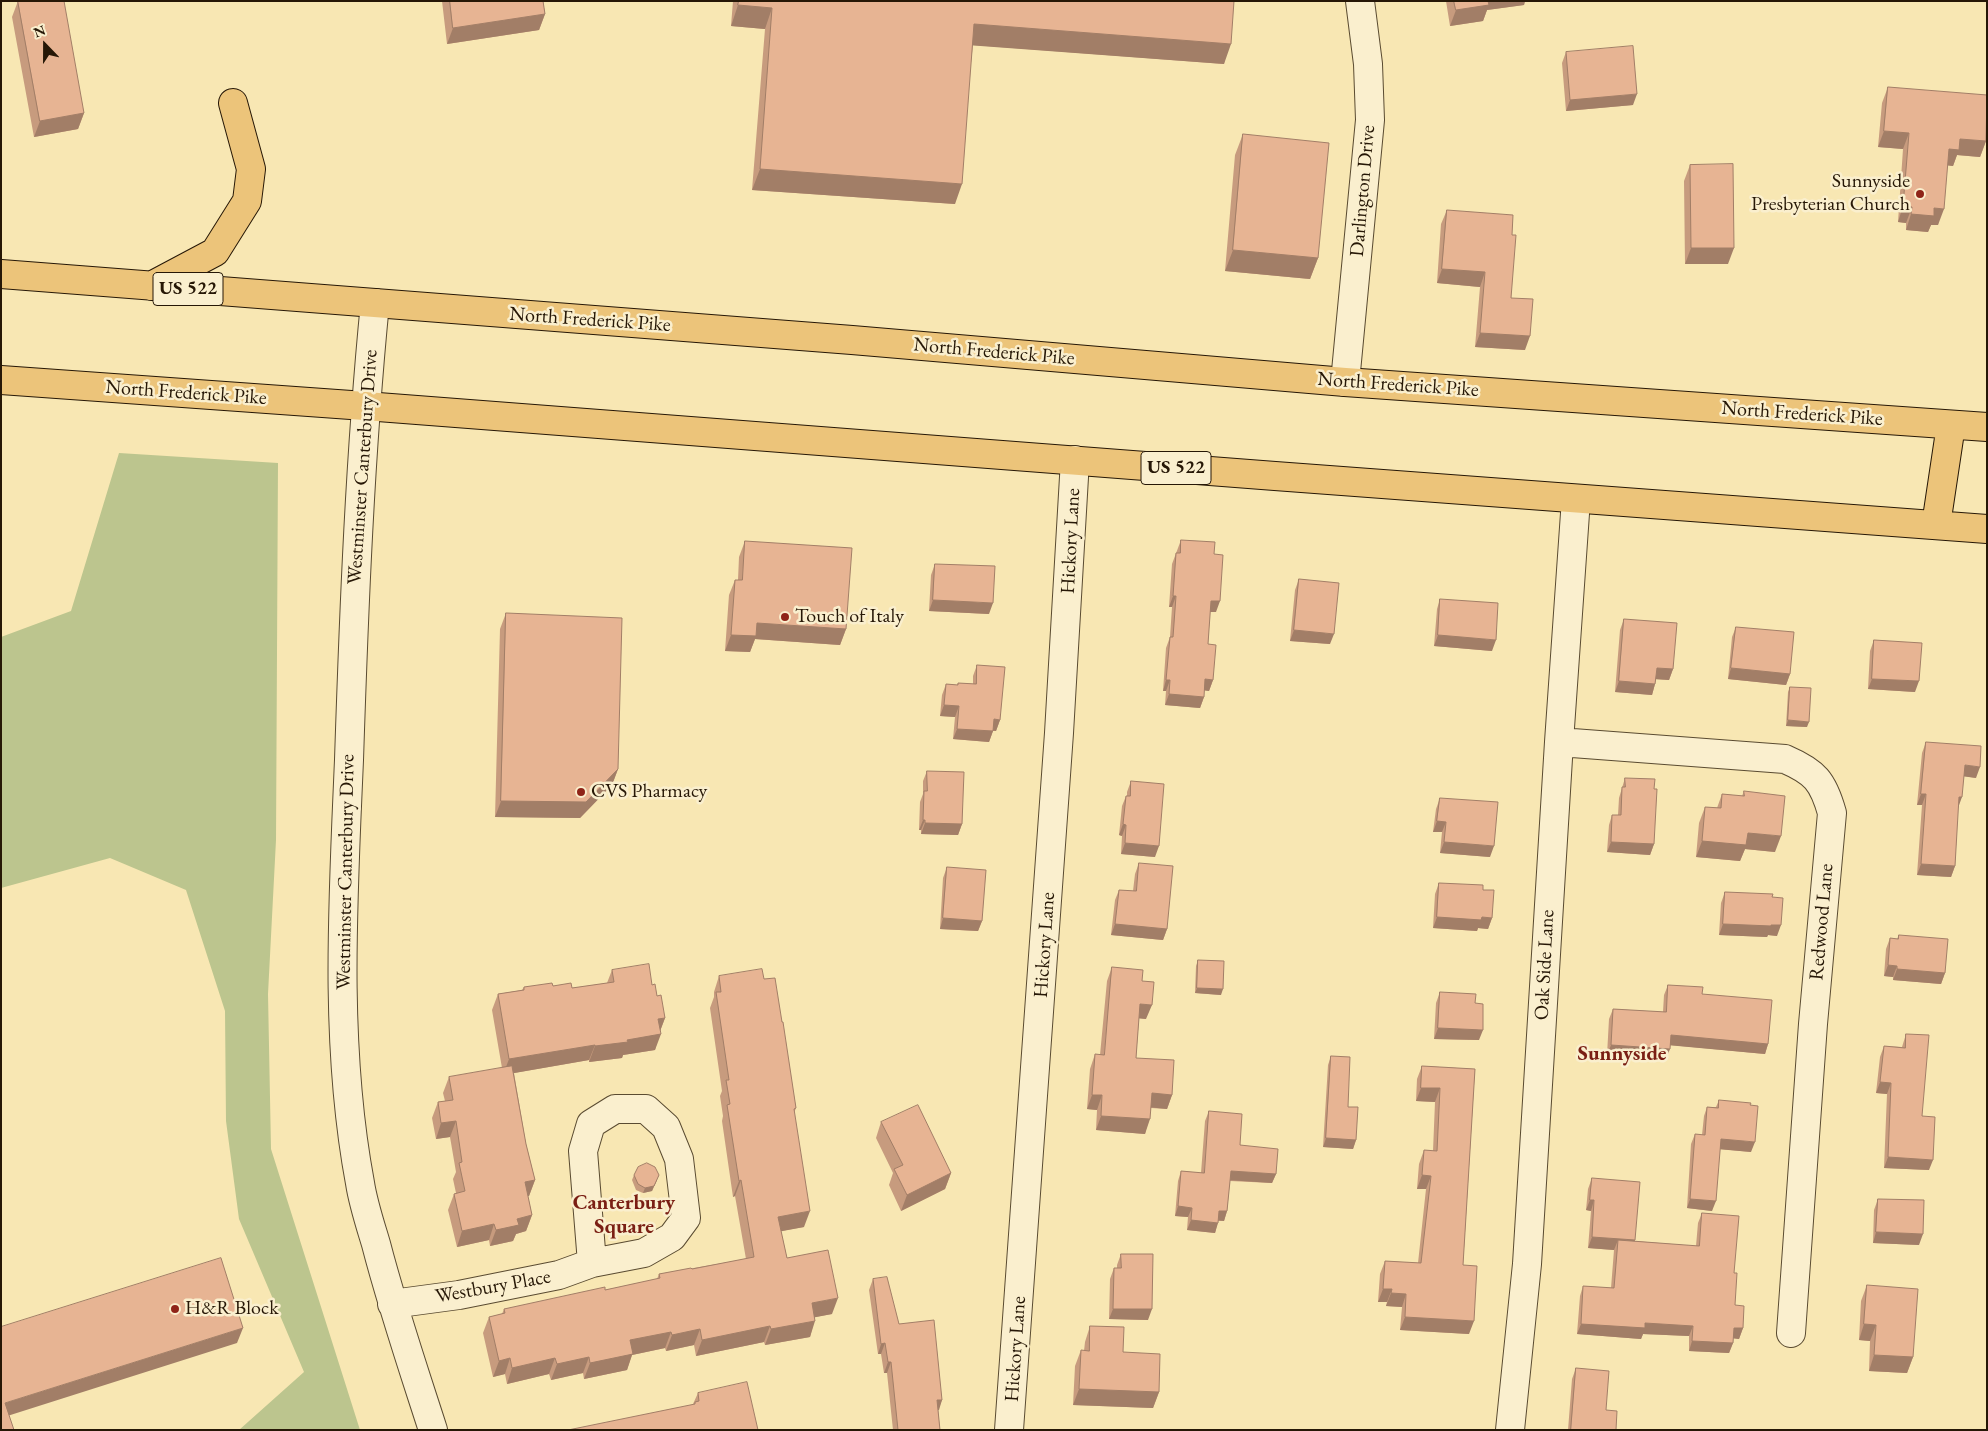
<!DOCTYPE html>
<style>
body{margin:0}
#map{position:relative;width:1988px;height:1431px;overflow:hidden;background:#f8e7b3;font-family:"EB Garamond",serif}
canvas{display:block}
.frame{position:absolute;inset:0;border:2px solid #261706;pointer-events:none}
.north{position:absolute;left:20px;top:20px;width:50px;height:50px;-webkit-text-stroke:4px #faefce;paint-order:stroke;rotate:338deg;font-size:14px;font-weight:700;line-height:20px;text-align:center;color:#261706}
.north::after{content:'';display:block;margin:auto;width:18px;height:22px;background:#261706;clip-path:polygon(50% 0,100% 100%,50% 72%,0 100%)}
</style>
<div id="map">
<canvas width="1988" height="1431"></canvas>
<div class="frame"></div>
<div class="north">N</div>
</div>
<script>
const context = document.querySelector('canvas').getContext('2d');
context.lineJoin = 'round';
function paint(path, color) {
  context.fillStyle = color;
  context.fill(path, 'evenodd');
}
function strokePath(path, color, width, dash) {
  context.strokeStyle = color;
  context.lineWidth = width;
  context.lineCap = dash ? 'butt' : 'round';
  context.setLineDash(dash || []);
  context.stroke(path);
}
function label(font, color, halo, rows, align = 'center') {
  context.font = font + ' "EB Garamond",serif';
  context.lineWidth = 5;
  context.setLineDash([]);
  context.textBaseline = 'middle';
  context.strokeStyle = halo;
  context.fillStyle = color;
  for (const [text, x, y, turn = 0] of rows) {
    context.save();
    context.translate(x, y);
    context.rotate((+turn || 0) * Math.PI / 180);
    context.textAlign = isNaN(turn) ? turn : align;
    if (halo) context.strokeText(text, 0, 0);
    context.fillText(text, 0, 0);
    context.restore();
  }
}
const green = new Path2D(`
 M119 453 278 463 276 840 268 994 271 1149 360 1430H239L304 1372 239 1219 226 1121 225 1011 186 890 110 858 1 888V637L71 611Z`);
const street = new Path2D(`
 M375 303C360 455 354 607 349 760 343 900 334 1044 360 1183 363 1203 370 1224 376 1244 392 1306 413 1368 433 1430
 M1345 382 1370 120 1368 64 1360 1
 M1559 742 1785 759C1815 772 1823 781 1832 813L1813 1024 1791 1333
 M392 1304 459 1295 559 1275 592 1263 644 1253 672 1237 686 1218 679 1159 666 1127 646 1109H615L591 1124 583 1151 592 1263
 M1009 1430 1059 733 1075 460
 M1510 1430 1527 1264 1559 742 1576 499`);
const primary = new Path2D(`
 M1 274 852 340 1345 382 1987 427
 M151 286 215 252 247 201 251 169 233 103
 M1 380 365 406 1275 476 1987 529
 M1936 525 1951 425`);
const wall = new Path2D(`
 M18 1 84 113 78 129 34 137 12 17Z
 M442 1H543L545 14 539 30 447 44Z
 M733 1H1234L1224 64 973 45 955 204 752 190 765 29 731 26Z
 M1446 1H1525L1524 5 1487 10 1483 21 1450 26Z
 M1566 52 1633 105 1566 111 1562 63Z
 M1888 87 1986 141 1980 157 1957 155 1953 166 1947 165 1938 225H1931L1928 232 1906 230V223L1898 222 1903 149 1878 147 1882 103Z
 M1243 134 1318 258 1310 279 1225 271 1235 155Z
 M1690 165 1728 264H1685L1684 181Z
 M1447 210 1512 235 1511 298 1525 350 1475 347 1480 287 1437 283 1441 224Z
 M1181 540 1214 554 1216 612H1210L1208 644 1213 680 1209 691 1204 690V697L1200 708 1165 705 1166 691H1163L1166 648 1170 637 1172 607H1169L1172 564Z
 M745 541 846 629 840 645 755 639 750 652 725 651 729 595 735 580H738L739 557Z
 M935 564 989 614 929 611 931 575Z
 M1299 579 1330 644 1290 641 1295 590Z
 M1440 599 1492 651 1434 646 1437 609Z
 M506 613 618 769 612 785 580 818 495 817 500 629Z
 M1624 619 1673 669 1669 680 1656 679 1655 684 1652 695 1615 692 1620 630Z
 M1736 627 1790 674 1786 685 1728 679 1732 637Z
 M1874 640 1915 692 1868 689 1870 651Z
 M977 665 1000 720 996 731H993L989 742 953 739 955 717 940 716 942 695 946 684 957 685 958 683 973 684V676Z
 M1790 687 1807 727 1786 726 1788 692Z
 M1926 742 1976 778 1964 776 1958 808 1955 866 1951 877 1917 875 1922 805H1917L1922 753Z
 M927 771 962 824 958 835 921 834V830H919L920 802 923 794V781Z
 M1625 778 1654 789V844L1650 855 1607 852 1609 825 1612 815H1618L1619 798Z
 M1131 781 1155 857 1121 854 1122 836 1119 835 1122 806 1126 796H1127V792Z
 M1744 791 1775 852 1745 849 1740 861 1696 857 1699 823 1705 807 1717 808 1722 794 1742 796Z
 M1440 798 1490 857 1440 853 1442 832H1433L1436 809Z
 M1139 863 1167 929 1163 940 1111 935 1115 900 1119 890 1133 891 1135 874Z
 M947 867 982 921 978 931 940 929 943 878Z
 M1439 883 1483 890 1492 918 1488 929 1478 928 1477 931 1433 928 1435 894Z
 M1725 892 1772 897 1777 936 1768 935 1767 937 1719 935 1721 903Z
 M1899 935 1945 973 1941 984 1893 980V977L1884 976 1886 949 1890 938 1897 939Z
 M1198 960 1221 995 1195 993 1196 966Z
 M1112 967 1142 981 1146 1019 1139 1018 1136 1058 1172 1095 1167 1109 1151 1108 1145 1134 1096 1130 1097 1110 1087 1109 1090 1069 1095 1054 1100 1055 1107 981Z
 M612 970 652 985 657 996 665 1018 660 1031 655 1050 623 1055 622 1058 589 1062V1060L514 1073 526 1144 535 1180 529 1196H528L532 1215 526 1231 516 1234 513 1241 490 1246 489 1240 457 1247 448 1210 454 1194 456 1193 453 1179 456 1172 450 1137 436 1139 432 1118 438 1102 445 1101 443 1093 449 1077 502 1068 492 1010 498 994 522 990 524 987 553 986 572 988 607 983Z
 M719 976 764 979 782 1022 796 1108 794 1113 804 1227 781 1231 787 1258 832 1314 815 1317 810 1337 765 1345 764 1342 696 1356 694 1345 666 1351 665 1348 632 1355 627 1370 584 1379 583 1373 551 1380 549 1374 507 1384 505 1374 493 1377 483 1333 489 1317 502 1314 504 1309 605 1290 657 1279 659 1274 746 1259 735 1196 733 1197 722 1121 723 1116 720 1096 722 1091 710 1008 714 997V992Z
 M1668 985 1702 994 1768 1044 1765 1054 1670 1045 1666 1059 1607 1055 1609 1019 1613 1009 1663 1012 1664 995Z
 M1440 992 1475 1003 1479 1040 1434 1039 1436 1003Z
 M1906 1034 1922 1116 1929 1170 1884 1168 1887 1094 1876 1093 1880 1057 1884 1046 1902 1047Z
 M1331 1056 1348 1107 1356 1140 1353 1149 1323 1147 1328 1065Z
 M1422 1066 1475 1069 1463 1265 1469 1334 1400 1330 1402 1307 1386 1306 1387 1302H1378L1380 1274 1385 1261 1418 1263 1426 1189H1417L1419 1164 1424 1150 1433 1151 1435 1102 1416 1101 1417 1079Z
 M1719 1100 1751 1152 1720 1149 1712 1211 1687 1208 1691 1144 1695 1134 1702 1135 1704 1116 1707 1107H1716Z
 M1209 1111 1240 1145 1276 1174 1272 1183 1230 1181 1227 1211 1224 1221H1218L1215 1233 1187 1230 1188 1217 1175 1216 1178 1181 1181 1171 1201 1173 1205 1121Z
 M881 1122 951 1173 945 1189 901 1211 889 1185 893 1173 876 1138Z
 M634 1175 657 1180 652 1191 643 1193 636 1190 632 1180Z
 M1592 1178 1635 1241 1696 1246 1698 1223 1702 1213 1734 1273 1735 1305 1743 1328 1739 1339 1733 1338V1343L1729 1353 1689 1351V1336L1643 1334 1641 1339 1577 1334 1580 1296 1583 1286 1611 1288 1614 1250 1588 1248 1591 1211 1586 1210 1588 1189Z
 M1878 1199 1919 1245 1873 1243 1874 1210Z
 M1121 1254 1148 1320 1109 1319 1110 1279 1114 1268H1117V1265Z
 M873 1279 942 1400 938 1410 940 1430H893L887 1373H884L881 1354H878L869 1290Z
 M1867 1285 1913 1357 1907 1373 1869 1371 1870 1341 1859 1340 1861 1301Z
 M1090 1326 1123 1352 1159 1392 1153 1408 1073 1405 1075 1366 1081 1350 1084 1351 1085 1342Z
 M1576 1368 1606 1410 1616 1430H1568L1572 1379Z
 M698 1393 758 1430 693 1404Z`);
const shadedWall = new Path2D(`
 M1485 1H1525L1524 5 1487 10 1483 21 1450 26 1456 10Z
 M738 5 772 8 765 29 731 26Z
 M545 14 539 30 447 44 453 28Z
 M974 24 1231 44 1224 64 967 45Z
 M1637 94 1633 105 1566 111 1570 100Z
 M84 113 78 129 34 137 40 121Z
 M1884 131 1909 133 1903 149 1878 147Z
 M1960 139 1986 141 1980 157 1957 155 1953 166 1943 165 1949 149Z
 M760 169 962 184 955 204 752 190Z
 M1903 206 1912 207 1906 223 1898 222Z
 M1934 208 1944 209 1938 225H1931L1928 232 1906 230 1911 214Z
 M1691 248H1734L1728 264H1685Z
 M1233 250 1318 258 1310 279 1225 271Z
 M1442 269 1485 272 1480 287 1437 283Z
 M1480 333 1530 336 1525 350 1475 347Z
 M1173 596H1176L1172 607H1169Z
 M933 600 993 603 989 614 929 611Z
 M1211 601H1220L1216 612H1207Z
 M757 623 846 629 840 645 755 639 750 652 725 651 731 635Z
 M1294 630 1334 634 1330 644 1290 641Z
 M1438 635 1496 640 1492 651 1434 646Z
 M1657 668 1673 669 1669 680 1653 679Z
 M1731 668 1790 674 1786 685 1728 679Z
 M1205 679 1213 680 1209 691 1201 690Z
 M1872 679 1919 681 1915 692 1868 689Z
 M1166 680H1170L1166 691H1163Z
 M1619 681 1655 684 1652 695 1615 692Z
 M1169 694 1204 697 1200 708 1165 705Z
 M944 705 959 706 955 717 940 716Z
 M994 719 1000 720 996 731 990 730Z
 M1788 720 1809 722 1807 727 1786 726Z
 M957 729 993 731 989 742 953 739Z
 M1965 765 1980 767 1976 778 1961 776Z
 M618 769 612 785 580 818 495 817 501 801Z
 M1921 794H1926L1922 805H1917Z
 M1959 797H1962L1958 808Z
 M923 820H925L921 830H919Z
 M1437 821 1446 822 1442 832H1433Z
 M925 823 962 824 958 835 921 834Z
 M1123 824 1126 825 1122 836 1119 835Z
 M1748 833 1781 836 1775 852 1745 849 1740 861 1696 857 1702 841Z
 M1444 842 1494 846 1490 857 1440 853Z
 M1611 842 1654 844 1650 855 1607 852Z
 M1125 843 1159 846 1155 857 1121 854Z
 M1921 864 1955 866 1951 877 1917 875Z
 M1437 917H1482L1492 918 1488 929 1478 928 1477 931 1433 928Z
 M943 918 982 921 978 931 940 929Z
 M1115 924 1167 929 1163 940 1111 935Z
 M1723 924 1771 925H1781L1777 936 1768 935 1767 937 1719 935Z
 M1888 965 1897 966 1893 977 1884 976Z
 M1897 969 1945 973 1941 984 1893 980Z
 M1197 988 1223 989 1221 995 1195 993Z
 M1140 1004 1152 1005 1146 1019 1135 1018Z
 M665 1018 659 1034H661L655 1050 623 1055 622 1058 589 1062 595 1046 627 1040 658 1019Z
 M1438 1028 1483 1030 1479 1040 1434 1039Z
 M1671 1035 1768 1044 1765 1054 1667 1045Z
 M595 1045 589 1060 503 1075 509 1059Z
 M1611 1045 1670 1049 1666 1059 1607 1055Z
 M1880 1082 1891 1083 1887 1094 1876 1093Z
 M1421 1088H1440L1435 1102 1416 1101Z
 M1152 1093 1172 1095 1167 1109 1147 1107Z
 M1092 1095H1102L1097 1110 1087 1109Z
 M1101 1116 1150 1119 1145 1134 1096 1130Z
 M456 1121 450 1137 436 1139 441 1123Z
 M1326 1138 1356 1140 1353 1149 1323 1147Z
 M1721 1139 1755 1142 1751 1152 1717 1149Z
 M1888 1157 1933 1160 1929 1170 1884 1168Z
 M1231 1171 1276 1174 1272 1183 1227 1180Z
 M951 1173 945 1189 901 1211 907 1195Z
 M659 1175 652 1191 643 1193 645 1188Z
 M1422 1175 1431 1176 1426 1189H1417Z
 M535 1180 529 1196 519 1198 525 1182Z
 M741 1180 735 1196 733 1197 739 1181Z
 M1690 1199 1716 1201 1712 1211 1687 1208Z
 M1590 1200H1594L1591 1211 1586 1210Z
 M1178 1206 1192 1208 1188 1217 1175 1216Z
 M810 1211 804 1227 772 1233 778 1217Z
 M1219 1211H1227L1224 1221 1216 1220Z
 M532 1215 526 1231 516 1234 513 1241 490 1246 496 1230 517 1219Z
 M1191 1220 1218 1223 1215 1233 1187 1230Z
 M494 1224 489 1240 457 1247 462 1231Z
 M1876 1232 1923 1234 1919 1245 1873 1243Z
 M1592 1237 1635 1240 1631 1251 1618 1240 1614 1250 1588 1248Z
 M1383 1289H1392L1387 1302H1378Z
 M1391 1293 1406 1294 1402 1307 1386 1306Z
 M838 1298 832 1314 806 1319 812 1303Z
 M1113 1309H1152L1148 1320 1109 1319Z
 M1405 1317 1474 1321 1469 1334 1400 1330Z
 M815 1321 810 1337 765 1345 771 1329Z
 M1645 1323 1693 1326 1689 1336 1643 1334 1641 1339 1577 1334 1581 1324Z
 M1864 1324 1876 1325 1870 1341 1859 1340Z
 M770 1326 764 1342 696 1356 702 1340Z
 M243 1328 237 1343 1 1418 5 1403Z
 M1734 1328H1743L1739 1339 1730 1338Z
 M700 1329 694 1345 666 1351 672 1335Z
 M671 1332 665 1348 632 1355 627 1370 584 1379 590 1363 630 1340Z
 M1692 1341 1733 1343 1729 1353 1689 1351Z
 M885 1343 881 1354H878L881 1344Z
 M1874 1355 1913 1357 1907 1373 1869 1371Z
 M589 1357 583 1373 551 1380 557 1364Z
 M510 1358 505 1374 493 1377 499 1361Z
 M555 1358 549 1374 507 1384 512 1368Z
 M888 1362H891L887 1373H884Z
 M1079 1389 1159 1392 1153 1408 1073 1405Z
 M937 1400H942L939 1410 933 1411Z`);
const building = new Path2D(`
 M18 1H64L84 113 40 121Z
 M450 1H543L545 14 453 28Z
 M739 1H1234L1231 44 974 24 962 184 760 169 772 8 738 5Z
 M1454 1H1488L1489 5 1456 10Z
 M1633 46 1637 94 1570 100 1566 52Z
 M1888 87 1987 95 1986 141 1960 139 1959 150 1949 149 1944 209 1934 208V216L1911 214 1912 207 1903 206 1909 133 1884 131Z
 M1243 134 1329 143 1318 258 1233 250Z
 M1733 164 1734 248H1691L1690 165Z
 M1447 210 1513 215 1512 235H1516L1511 298 1533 299 1530 336 1480 333 1485 272 1442 269Z
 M1181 540 1215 542 1214 554 1223 555 1220 601H1211L1208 644 1216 645 1213 680 1205 679 1204 697 1169 694 1170 680H1166L1170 637H1173L1176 596H1173L1176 553H1180Z
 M745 541 852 548 846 629 757 623 756 636 731 635 735 580H742Z
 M935 564 995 566 993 603 933 600Z
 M1299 579 1339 583 1334 634 1294 630Z
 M1440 599 1498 603 1496 640 1438 635Z
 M506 613 622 618 618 769 586 802 501 801Z
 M1624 619 1677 623 1673 669 1657 668 1655 684 1619 681Z
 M1736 627 1794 632 1790 674 1731 668Z
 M1874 640 1922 643 1919 681 1872 679Z
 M977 665 1005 667 1000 720 994 719 993 731 957 729 959 706 944 705 946 684 958 685V683L976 684Z
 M1790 687 1811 688 1809 722 1788 720Z
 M1926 742 1981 746 1980 767 1965 765 1962 797H1959L1955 866 1921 864 1926 794H1921Z
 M927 771 964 772 962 824 925 823V820H923L924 791H927Z
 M1625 778 1655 779 1654 789H1657L1654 844 1611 842 1612 815H1621L1622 787H1625Z
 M1131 781 1164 784 1159 846 1125 843 1126 825 1123 824 1126 796H1130Z
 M1744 791 1785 796 1781 836 1748 833 1746 845 1702 841 1705 807 1721 808 1722 794 1744 796Z
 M1440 798 1498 802 1494 846 1444 842 1446 822 1437 821Z
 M1139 863 1173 866 1167 929 1115 924 1119 890 1136 891Z
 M947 867 986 870 982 921 943 918Z
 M1439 883 1483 885V890H1494L1492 918 1482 917 1481 920 1437 917Z
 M1725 892 1773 894 1772 897 1783 898 1781 925H1771V926L1723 924Z
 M1899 935 1948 939 1945 973 1897 969V966L1888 965 1890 938 1898 939Z
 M1198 960 1224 961 1223 989 1197 988Z
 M649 964 652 985 655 984 657 996 661 995 665 1018 658 1019 661 1034 627 1040 628 1042 595 1046V1045L509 1059 498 994 524 990V987L552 983 553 986 571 983 572 988 614 982 612 970Z
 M1112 967 1143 970 1142 981 1154 982 1152 1005 1140 1004 1136 1058 1174 1060 1172 1095 1152 1093 1150 1119 1101 1116 1102 1095H1092L1095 1054 1104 1055Z
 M762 969 764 979 775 978 782 1022H783L796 1108 794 1109 810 1211 778 1217 787 1258 828 1250 838 1298 812 1303 815 1321 771 1329 770 1326 702 1340 700 1329 672 1335 671 1332 630 1340 633 1354 590 1363 589 1357 557 1364 555 1358 512 1368 510 1358 499 1361 489 1317 505 1313 504 1309 605 1287V1290L660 1278 659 1274 691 1268 692 1269 754 1257 741 1180 739 1181 727 1105 730 1104 726 1080H729L716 992H721L719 976Z
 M1668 985 1703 987 1702 994 1772 1000 1768 1044 1671 1035 1670 1049 1611 1045 1613 1009 1666 1012Z
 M1440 992 1476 994 1475 1003 1483 1004V1030L1438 1028Z
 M1906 1034 1929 1035 1922 1116 1935 1117 1933 1160 1888 1157 1891 1083 1880 1082 1884 1046 1905 1048Z
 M1331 1056 1350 1057 1348 1107H1358L1356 1140 1326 1138Z
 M512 1066 526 1144 535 1180 525 1182 532 1215 517 1219 519 1225 496 1230 494 1224 462 1231 454 1194 465 1191 459 1163 462 1162 456 1121 441 1123 438 1102 453 1100 449 1077Z
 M1422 1066 1475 1069 1463 1265 1477 1266 1474 1321 1405 1317 1406 1294 1391 1293 1392 1289H1383L1385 1261 1421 1263 1431 1176 1422 1175 1424 1150 1437 1151 1440 1088H1421Z
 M1719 1100 1751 1103 1750 1105 1758 1106 1755 1142 1721 1139 1716 1201 1690 1199 1695 1134 1705 1135 1707 1107 1718 1108Z
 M918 1105 951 1173 907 1195 894 1169 903 1165 881 1122Z
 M1209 1111 1242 1114 1240 1145 1278 1149 1276 1174 1231 1171 1227 1211H1219L1218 1223 1191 1220 1192 1208 1178 1206 1181 1171 1204 1173Z
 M647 1163 655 1167 659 1175 654 1186 645 1188 638 1184 634 1175 638 1167Z
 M1592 1178 1640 1182 1635 1240 1592 1237 1594 1200H1590Z
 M1878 1199 1924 1200 1923 1234 1876 1232Z
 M1702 1213 1739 1216 1734 1273H1737L1735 1305 1744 1306 1743 1328H1734L1733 1343 1692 1341 1693 1326 1645 1323V1328L1581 1324 1583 1286 1614 1288 1618 1240 1699 1246Z
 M1121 1254H1153L1152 1309H1113L1114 1268H1121Z
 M221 1258 243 1328 5 1403 14 1430H1V1327Z
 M887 1277 899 1324 934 1320 942 1400H937L940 1430H898L891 1362H888L885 1343 881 1344 873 1279Z
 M1867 1285 1918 1289 1913 1357 1874 1355 1876 1325 1864 1324Z
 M1090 1326 1124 1327 1123 1352 1160 1354 1159 1392 1079 1389 1081 1350 1089 1351Z
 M1576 1368 1609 1371 1606 1410 1617 1411 1616 1430H1571Z
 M747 1382 758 1430H568L695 1404V1402L699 1401 698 1393Z`);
const markers = [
 [1920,194,5,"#8f2418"],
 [785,617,5,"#8f2418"],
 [581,792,5,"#8f2418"],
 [175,1309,5,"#8f2418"]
];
const shields = [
 [188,289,70],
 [1176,468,70]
];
const shieldNames = [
 ["US 522",188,289],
 ["US 522",1176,468]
];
const poiNames = [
 ["Sunnyside",1910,182,"right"],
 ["Presbyterian Church",1910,205,"right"],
 ["Touch of Italy",795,617],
 ["CVS Pharmacy",591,792],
 ["H&R Block",185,1309]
];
const streetNames = [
 ["Darlington Drive",1363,191,-85],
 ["North Frederick Pike",590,320,4],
 ["North Frederick Pike",994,352,5],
 ["North Frederick Pike",1398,385,4],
 ["North Frederick Pike",186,393,4],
 ["North Frederick Pike",1802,414,4],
 ["Westminster Canterbury Drive",363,467,-86],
 ["Hickory Lane",1071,541,-87],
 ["Westminster Canterbury Drive",346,872,-89],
 ["Redwood Lane",1822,922,-85],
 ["Hickory Lane",1045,945,-86],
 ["Oak Side Lane",1545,965,-87],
 ["Westbury Place",493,1287,-10],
 ["Hickory Lane",1016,1349,-86]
];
const neighbourhoodNames = [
 ["Sunnyside",1622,1054],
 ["Canterbury",624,1203],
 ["Square",624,1227]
];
paint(green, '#bcc58e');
strokePath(street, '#5a4b31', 30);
strokePath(primary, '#261706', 30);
strokePath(street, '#faefce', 28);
strokePath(primary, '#ecc47a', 28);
paint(wall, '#c79b7e');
paint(shadedWall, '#a27e67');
paint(building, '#e7b493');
strokePath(building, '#a27e67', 1);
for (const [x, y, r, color] of markers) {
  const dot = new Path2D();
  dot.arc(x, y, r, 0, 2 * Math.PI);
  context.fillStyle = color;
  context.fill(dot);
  strokePath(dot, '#faefce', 2);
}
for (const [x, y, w] of shields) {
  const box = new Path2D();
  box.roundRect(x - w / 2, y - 16.5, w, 33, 4);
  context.fillStyle = '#faefce';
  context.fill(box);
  strokePath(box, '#261706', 1);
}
label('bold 19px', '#261706', null, shieldNames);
label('20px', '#261706', '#faefce', poiNames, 'left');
label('20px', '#261706', '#faefce', streetNames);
label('bold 21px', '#7a1f14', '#faefce', neighbourhoodNames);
</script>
